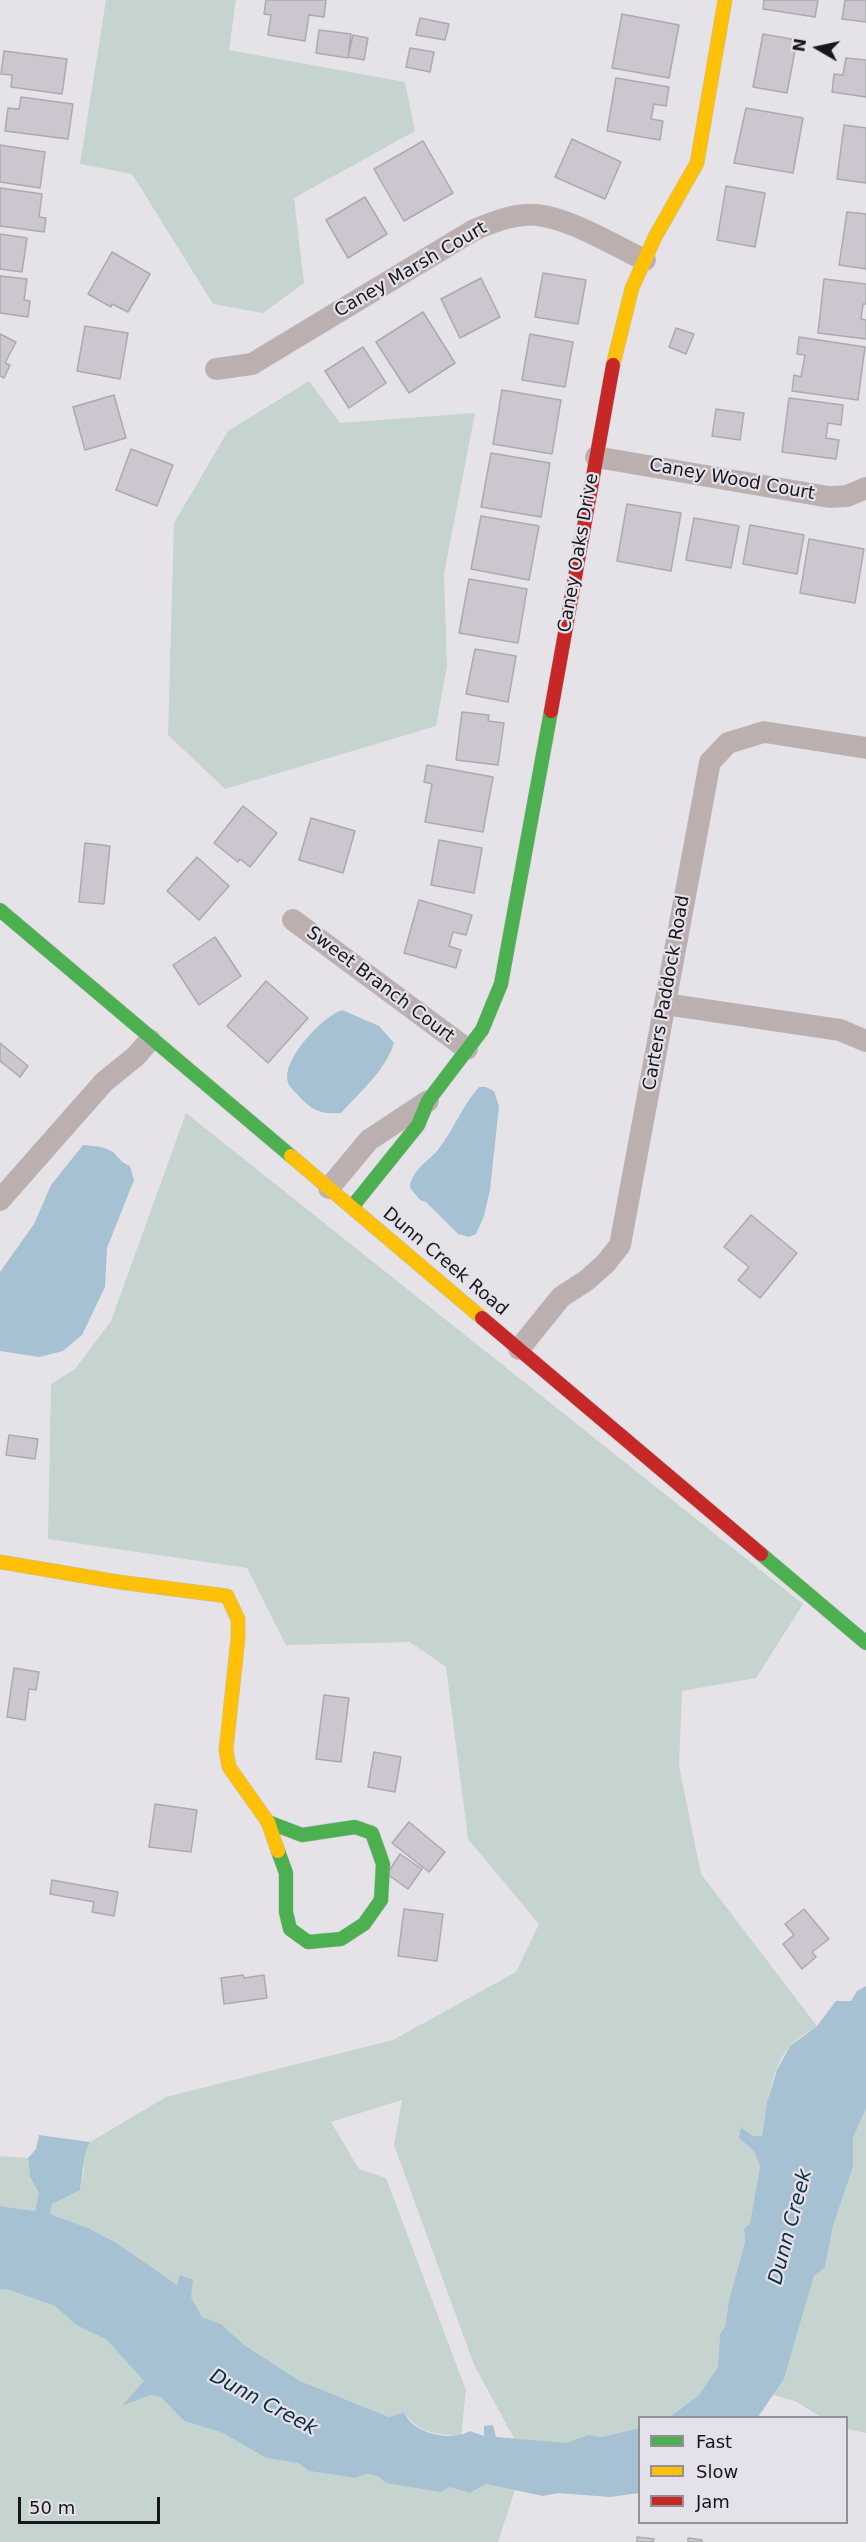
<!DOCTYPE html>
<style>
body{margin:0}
#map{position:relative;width:866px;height:2542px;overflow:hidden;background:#e5e3e8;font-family:"DejaVu Sans",sans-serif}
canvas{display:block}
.legend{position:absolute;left:638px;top:2416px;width:210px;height:108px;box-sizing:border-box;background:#e5e1ea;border:2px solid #939096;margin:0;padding:8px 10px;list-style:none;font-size:18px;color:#171619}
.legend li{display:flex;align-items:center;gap:12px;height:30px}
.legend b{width:30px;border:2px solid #939096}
.north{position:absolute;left:788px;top:18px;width:60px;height:60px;-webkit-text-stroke:4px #e5e1ea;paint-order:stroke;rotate:279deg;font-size:16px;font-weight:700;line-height:24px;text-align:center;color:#171619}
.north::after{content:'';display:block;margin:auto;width:21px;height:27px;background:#171619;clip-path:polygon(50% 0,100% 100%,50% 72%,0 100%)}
.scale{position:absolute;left:18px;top:2497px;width:142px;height:27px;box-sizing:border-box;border:3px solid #171619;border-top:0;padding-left:8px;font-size:18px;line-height:21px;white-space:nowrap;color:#171619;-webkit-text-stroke:4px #e5e1ea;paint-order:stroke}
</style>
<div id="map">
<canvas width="866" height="2542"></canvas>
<ul class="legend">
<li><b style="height:8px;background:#4caf50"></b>Fast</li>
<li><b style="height:8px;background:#ffc107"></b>Slow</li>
<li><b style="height:8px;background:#c62828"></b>Jam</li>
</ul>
<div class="north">N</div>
<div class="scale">50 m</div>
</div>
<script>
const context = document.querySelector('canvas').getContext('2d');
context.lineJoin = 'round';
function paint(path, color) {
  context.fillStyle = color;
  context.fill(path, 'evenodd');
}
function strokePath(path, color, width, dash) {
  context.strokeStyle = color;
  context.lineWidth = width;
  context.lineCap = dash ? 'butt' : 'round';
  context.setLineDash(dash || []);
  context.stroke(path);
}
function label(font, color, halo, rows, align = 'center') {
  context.font = font + ' "DejaVu Sans",sans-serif';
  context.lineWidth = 4.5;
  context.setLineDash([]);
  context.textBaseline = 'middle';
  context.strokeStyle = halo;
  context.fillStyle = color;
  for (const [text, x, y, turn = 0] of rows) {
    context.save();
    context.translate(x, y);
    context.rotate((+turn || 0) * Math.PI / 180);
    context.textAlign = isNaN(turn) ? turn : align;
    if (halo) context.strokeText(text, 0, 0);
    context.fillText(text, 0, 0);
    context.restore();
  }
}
const green = new Path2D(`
 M106 0H236L229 50 405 82 415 131 294 198 304 283 263 313 213 304 132 174 80 164Z
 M309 381 340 423 475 413 444 574 447 666 436 726 225 789 168 735 174 523 228 431Z
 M186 1113 803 1604 756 1678 682 1691 679 1766 701 1874 817 2026C808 2032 797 2038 790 2046 771 2067 766 2109 762 2136H753L742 2127 740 2138 754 2151 760 2166 750 2223 744 2229 745 2242 729 2300 725 2327 720 2334 719 2367 699 2395 670 2417 640 2418 639 2428 602 2437 588 2435 566 2443 515 2440 474 2365 394 2145 402 2100 331 2122 359 2169 386 2178 466 2390 461 2436C435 2434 420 2434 404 2412L389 2417 300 2381 244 2345 221 2324 202 2317 191 2297 115 2242 88 2228 49 2214 52 2204 80 2190 84 2170 82 2157 90 2142 166 2097 393 2040 516 1972 539 1924 468 1839 446 1667 410 1642 286 1645 247 1568 48 1539 51 1384 75 1369 111 1321Z
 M866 2108V2433L847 2429 846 2418 821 2417 795 2401 773 2395 784 2379 814 2276 825 2266 833 2226 853 2167V2138Z
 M0 2156 28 2158 30 2177 39 2193 35 2211 0 2206Z
 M0 2289 9 2290 55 2306 76 2325 107 2340 145 2381 123 2405 150 2395 162 2397 184 2421 223 2433 266 2458 298 2463 309 2471 355 2478 367 2474 450 2487 470 2493 486 2484 515 2490 498 2542H0Z`);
const water = new Path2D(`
 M342 1010 379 1026 394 1043C385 1071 360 1092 341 1113 319 1115 310 1109 296 1093 291 1088 287 1084 287 1077 287 1055 322 1017 342 1010Z
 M479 1087H486L494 1091 499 1106 490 1190 484 1216 476 1234 469 1237 458 1234 426 1202 420 1200 410 1188C411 1171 426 1163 437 1151 453 1131 462 1106 479 1087Z
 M83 1145C93 1146 106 1146 114 1153 120 1159 122 1163 130 1166L134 1180 107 1248 105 1287 82 1335 63 1351 39 1357 0 1351V1272L34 1224 51 1185Z
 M866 1986V2108L853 2138V2167L833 2226 825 2267 814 2276 784 2379 758 2417H670L699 2395 718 2367 720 2334 725 2327 729 2300 745 2242 744 2229 750 2223 760 2166 754 2151 739 2138 741 2127 753 2136H762L767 2102 777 2070 790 2046 817 2026 836 2001H851L857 1991Z
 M39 2135 90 2142C81 2159 84 2171 80 2190L52 2204 50 2214 88 2228 115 2242 177 2285 180 2275 193 2280 191 2297 202 2317 221 2324 244 2345 300 2381 389 2417 404 2412C406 2416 409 2421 413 2424 427 2436 454 2440 470 2431L484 2436V2426L493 2425 496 2437 566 2443 588 2435 602 2437 639 2428V2493L610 2497 558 2493 543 2496 486 2484 470 2493 450 2487 441 2492 386 2483 378 2476 367 2474 355 2478 309 2471 298 2463 266 2458 223 2433 184 2421 161 2397 150 2395 122 2406 144 2381 107 2340 76 2325 55 2306 9 2290 0 2289V2206L35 2211 39 2193 30 2177 28 2158 36 2149Z`);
const building = new Path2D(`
 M266 0H326L324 17 309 15 305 41 268 35 271 15 264 14Z
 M764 0H818L815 17 763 9Z
 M845 0H866V22L842 19Z
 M622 14 679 25 669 78 612 68Z
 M420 18 449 24 445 40 416 35Z
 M319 30 351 34 348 58 316 53Z
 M763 34 797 40 787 93 753 87Z
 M353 35 368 38 364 60 348 57Z
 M410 48 434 52 430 72 406 67Z
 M4 51 67 59 62 94 11 87 12 75 1 74Z
 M846 58 866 60V97L832 92 834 74 843 75Z
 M616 78 669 87 666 106 654 104 651 119 663 121 660 140 607 131Z
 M21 97 73 104 68 139 5 131 8 108 19 109Z
 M746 108 803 118 793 173 734 163Z
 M844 125 866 128V183L837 179Z
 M572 139 621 162 605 199 555 177Z
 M423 141 453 193 404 221 374 169Z
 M0 145 45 152 40 188 0 182Z
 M726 186 765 193 755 247 717 240Z
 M0 188 42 194 39 217 46 218 44 232 0 226Z
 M365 197 387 234 348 258 326 220Z
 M847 212 866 214V269L839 265Z
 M0 234 27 238 22 272 0 269Z
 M112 252 150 274 128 312 112 304 111 307 88 294Z
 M543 273 586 280 578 324 535 317Z
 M0 276 27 279 24 300 30 301 28 317 0 313Z
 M481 278 500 317 460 338 441 299Z
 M824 279 866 284V304H863L861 319 866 320V339L818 333Z
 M423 312 455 363 409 393 376 342Z
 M85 326 128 333 120 379 77 371Z
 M676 328 694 334 686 354 669 347Z
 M0 334 16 342 5 363 10 365 4 378 0 376Z
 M530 334 573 342 565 387 522 380Z
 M799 337 865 347 858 400 792 391 794 375 801 377 805 355 797 354Z
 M363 347 386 383 349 408 325 371Z
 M502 390 561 400 552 454 493 444Z
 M114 395 126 438 85 450 73 407Z
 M789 398 843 405 841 425 828 423 826 438 839 440 836 459 782 452Z
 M716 409 744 413 740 440 712 436Z
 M131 449 173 465 157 506 116 490Z
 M491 453 550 463 541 517 481 507Z
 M627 504 681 513 671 571 617 561Z
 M481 516 539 526 529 580 471 569Z
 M694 518 739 526 731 568 686 560Z
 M750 525 804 535 797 574 743 564Z
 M809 539 864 549 855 603 800 593Z
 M469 579 527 589 518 643 459 633Z
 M475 649 516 656 508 702 466 694Z
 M462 712 489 715 488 721 504 723 498 765 456 760Z
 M427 765 493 777 483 832 425 822 432 784 424 782Z
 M243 806 277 833 250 867 240 859 238 862 214 843Z
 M311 818 355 831 343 873 299 860Z
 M439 840 482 848 474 893 431 885Z
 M85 843 110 846 104 904 79 902Z
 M197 857 229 886 199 920 167 891Z
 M419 900 472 915 466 935 453 932 449 946 461 950 456 968 404 953Z
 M215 937 241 976 199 1005 173 965Z
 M266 981 308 1018 268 1063 227 1026Z
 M0 1043 28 1066 20 1077 0 1061Z
 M751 1215 797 1253 760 1298 738 1280 749 1267 724 1247Z
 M9 1435 38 1439 35 1459 6 1455Z
 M14 1668 39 1672 36 1690 29 1689 25 1720 7 1717Z
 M324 1695 349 1698 341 1762 316 1759Z
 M374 1752 401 1757 395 1792 368 1787Z
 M155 1804 197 1810 191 1852 149 1847Z
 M409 1822 445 1852 429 1872 392 1843Z
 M400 1854 422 1869 408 1889 387 1874Z
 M52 1880 118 1892 114 1916 92 1912 94 1902 50 1894Z
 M404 1909 443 1914 437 1961 398 1956Z
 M804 1909 829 1939 812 1952 816 1957 802 1969 783 1944 794 1935 785 1924Z
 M243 1975 244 1978 264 1975 267 1998 224 2004 221 1978Z
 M637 2537 654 2539 653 2542H637Z
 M688 2538 702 2540V2542H688Z`);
const street = new Path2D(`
 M216 369 252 364 474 230C493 222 515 213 537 215 572 219 613 245 645 260
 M596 457 829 497 847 496 866 488
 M293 920 467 1049
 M665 1004 840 1030 866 1041
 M329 1188 369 1140 428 1101
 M0 1200 104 1082 136 1056 150 1040
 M519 1349 561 1297 587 1280 606 1263 620 1245 710 762 728 743 764 732 866 748`);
const fast = new Path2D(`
 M0 910 291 1156
 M352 1207 418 1125 428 1101 482 1030 501 984 551 711
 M761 1554 866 1643
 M268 1822 302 1835 355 1827 372 1833 383 1864 381 1900 364 1924 341 1939 308 1942 290 1929 286 1912V1873L278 1851`);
const slow = new Path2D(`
 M613 365 632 288 655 237 697 163 725 0
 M291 1156 482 1318
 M0 1562 119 1582 227 1596 238 1619V1638L226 1750 229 1767 268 1822 278 1851`);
const jam = new Path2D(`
 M551 711 613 365
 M482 1318 761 1554`);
const streetNames = [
 ["Caney Marsh Court",411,270,-30],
 ["Caney Wood Court",732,480,10],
 ["Caney Oaks Drive",579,553,-80],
 ["Sweet Branch Court",380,985,37],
 ["Carters Paddock Road",667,993,-80],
 ["Dunn Creek Road",445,1262,40]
];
const waterNames = [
 ["Dunn Creek",791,2227,-75],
 ["Dunn Creek",263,2403,28]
];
paint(green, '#c6d4cf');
paint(water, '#a6c1d2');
paint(building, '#cbc6cf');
strokePath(building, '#acaaae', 1.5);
strokePath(street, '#c0bfc2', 22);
strokePath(fast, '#c0bfc2', 15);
strokePath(slow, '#c0bfc2', 15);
strokePath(jam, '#c0bfc2', 15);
strokePath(street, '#bcafaf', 21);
strokePath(fast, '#4caf50', 14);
strokePath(slow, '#ffc107', 14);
strokePath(jam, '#c62828', 14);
label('18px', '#171619', '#e5e1ea', streetNames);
label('italic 20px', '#0b2f40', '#e5e1ea', waterNames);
</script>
